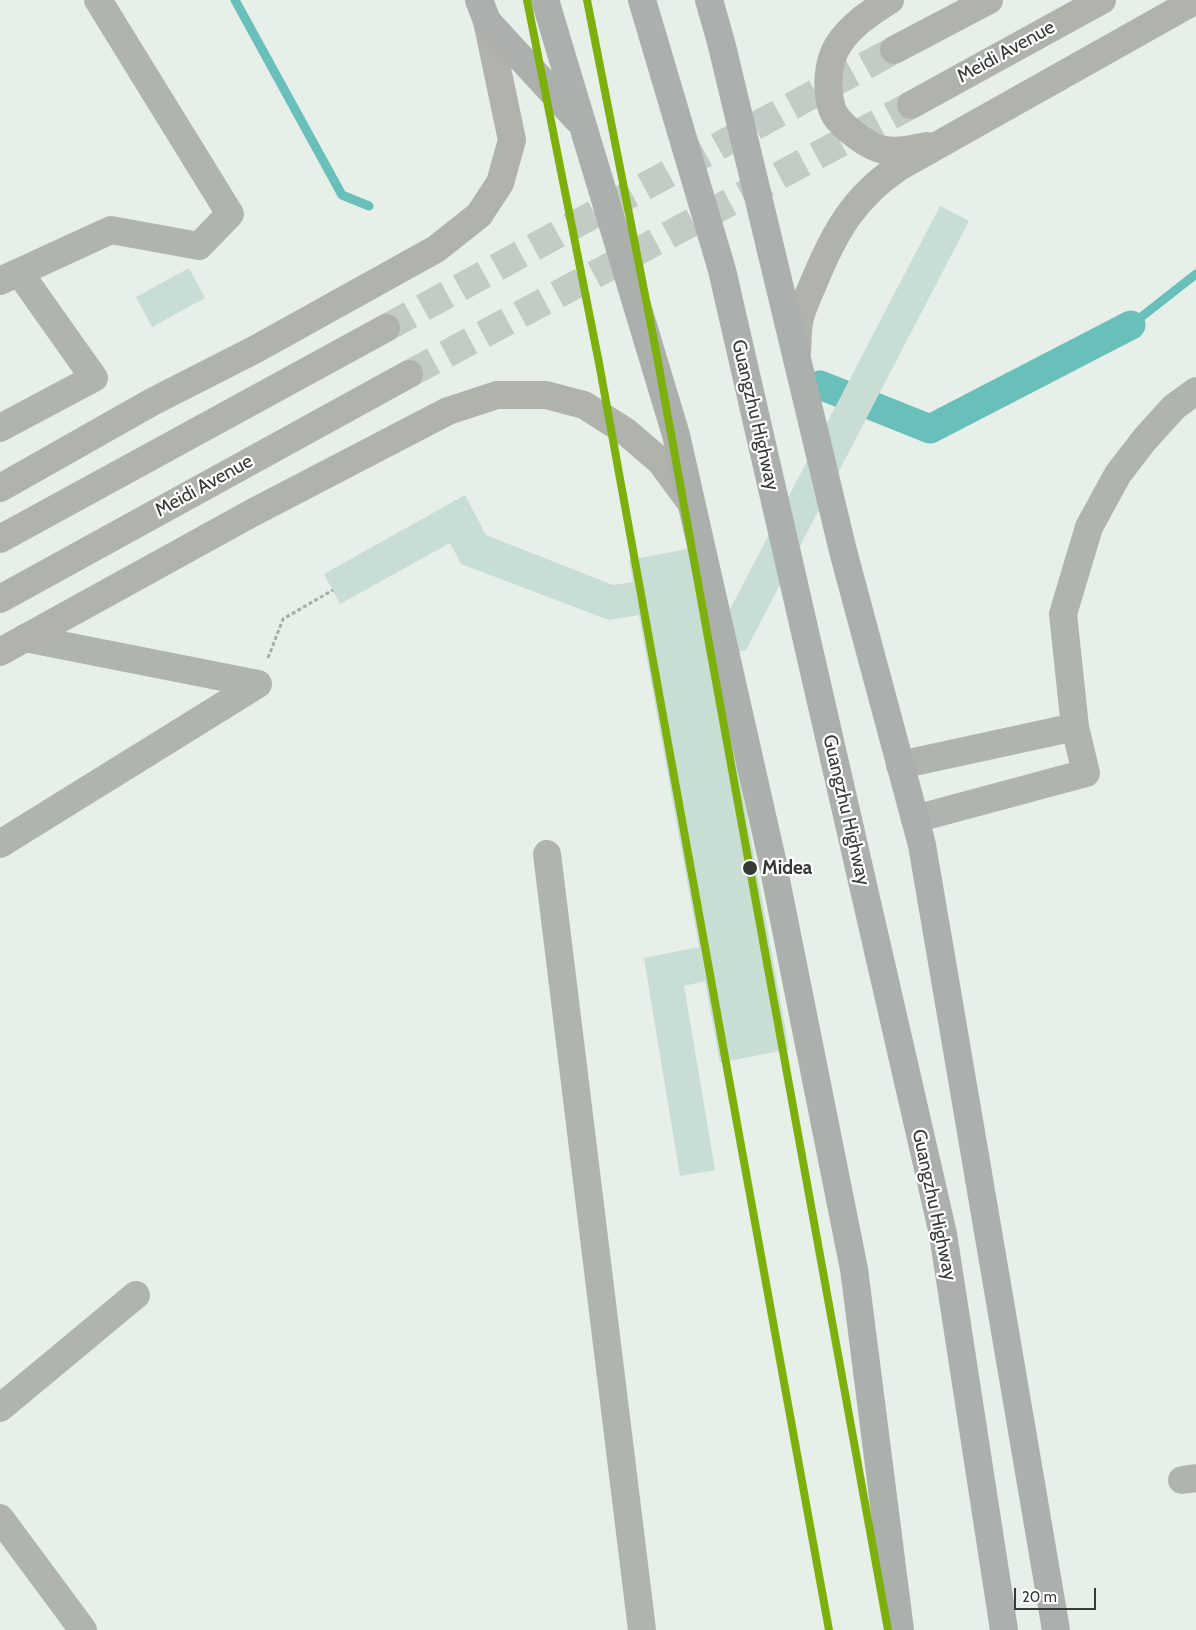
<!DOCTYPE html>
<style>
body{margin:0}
#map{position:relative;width:1196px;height:1630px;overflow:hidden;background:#e7f0e8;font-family:Cabin,sans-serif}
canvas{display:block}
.scale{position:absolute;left:1014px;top:1588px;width:82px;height:22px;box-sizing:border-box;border:2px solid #343a34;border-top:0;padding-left:6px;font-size:15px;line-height:18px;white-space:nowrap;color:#343a34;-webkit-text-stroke:4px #fff;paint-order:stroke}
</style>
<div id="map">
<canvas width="1196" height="1630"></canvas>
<div class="scale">20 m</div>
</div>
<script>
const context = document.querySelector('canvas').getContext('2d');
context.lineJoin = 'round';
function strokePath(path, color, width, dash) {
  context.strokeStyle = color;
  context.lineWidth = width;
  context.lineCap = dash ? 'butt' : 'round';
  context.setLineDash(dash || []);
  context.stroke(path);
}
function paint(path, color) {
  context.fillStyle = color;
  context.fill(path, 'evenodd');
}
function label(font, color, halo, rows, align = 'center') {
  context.font = font + ' Cabin,sans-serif';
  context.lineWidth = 4.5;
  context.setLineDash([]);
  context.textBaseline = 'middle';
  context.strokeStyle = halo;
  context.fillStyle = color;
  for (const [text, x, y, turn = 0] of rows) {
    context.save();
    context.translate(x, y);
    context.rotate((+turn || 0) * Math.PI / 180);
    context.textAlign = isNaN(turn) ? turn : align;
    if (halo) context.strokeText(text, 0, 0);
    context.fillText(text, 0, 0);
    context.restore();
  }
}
const stream = new Path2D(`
 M235 0 342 195 369 206
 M1131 325 1196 274`);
const canal = new Path2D(`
 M820 385 930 429 1131 325`);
const building = new Path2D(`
 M940 206 969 221 746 650 718 656 789 1049 720 1063 705 981 684 986 715 1170 680 1176 644 958 699 947 639 615 609 620 461 564 450 543 340 604 324 574 465 495 486 535 613 585 633 582 629 560 698 547 728 613Z
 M189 268 205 298 152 327 136 297Z`);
const secondaryTunnel = new Path2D(`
 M386 328 894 50
 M409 374 911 105`);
const path = new Path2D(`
 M268 658 283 619 333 590`);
const street = new Path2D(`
 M0 281 111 230 199 246 230 214 98 0
 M0 428 94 378 19 272
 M1075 727 1063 614 1089 527 1118 474 1145 439 1174 407 1196 391
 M900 765 1075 727 1086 773 915 819
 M0 844 258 684 25 638
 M547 854 642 1630
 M0 1408 136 1295
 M1182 1480 1196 1478
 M0 1518 83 1630`);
const secondary = new Path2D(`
 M890 0C870 13 851 25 838 45 827 63 826 89 832 109 837 124 869 148 885 150 899 152 913 149 927 146
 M894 50 989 0
 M911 105 1102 0
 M797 352C798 341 797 328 800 318 803 306 809 294 814 282 834 233 854 197 899 167L1196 0
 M0 488 152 402 256 349 436 249 479 215 500 183 512 140 487 21
 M0 539 386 328
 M0 599 409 374
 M0 652 252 513 448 411 497 395H546L584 405 625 431 660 461 691 503`);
const highway = new Path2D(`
 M479 0 487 21 577 119
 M545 0 676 435 771 855 854 1269 900 1630
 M642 0 722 270 943 1234 1004 1630
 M709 0 721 42 843 551 922 845 1056 1630`);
const metro1 = new Path2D(`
 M527 0 599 363 829 1630
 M587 0 656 351 888 1630`);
const markers = [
 [750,868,8,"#343a34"]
];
const streetNames = [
 ["Meidi Avenue",1006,52,-29],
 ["Guangzhu Highway",755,415,77],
 ["Meidi Avenue",204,486,-29],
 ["Guangzhu Highway",846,810,77],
 ["Guangzhu Highway",934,1205,78]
];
const stopNames = [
 ["Midea",762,868]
];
strokePath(stream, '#69bfba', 9);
strokePath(canal, '#69bfba', 29);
paint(building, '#c8ddd3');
strokePath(secondaryTunnel, '#c3ccc4', 28, [28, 14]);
strokePath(path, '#a8aba7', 3, [4, 2.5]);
strokePath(street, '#b0b4af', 28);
strokePath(secondary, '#afb3ac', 28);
strokePath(highway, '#acb0ac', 28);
strokePath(metro1, '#7eb00d', 8);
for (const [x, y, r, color] of markers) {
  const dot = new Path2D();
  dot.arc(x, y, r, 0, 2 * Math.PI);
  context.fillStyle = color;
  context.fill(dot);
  strokePath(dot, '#fff', 2);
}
label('19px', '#343a34', '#fff', streetNames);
label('bold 19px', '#343a34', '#fff', stopNames, 'left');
</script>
